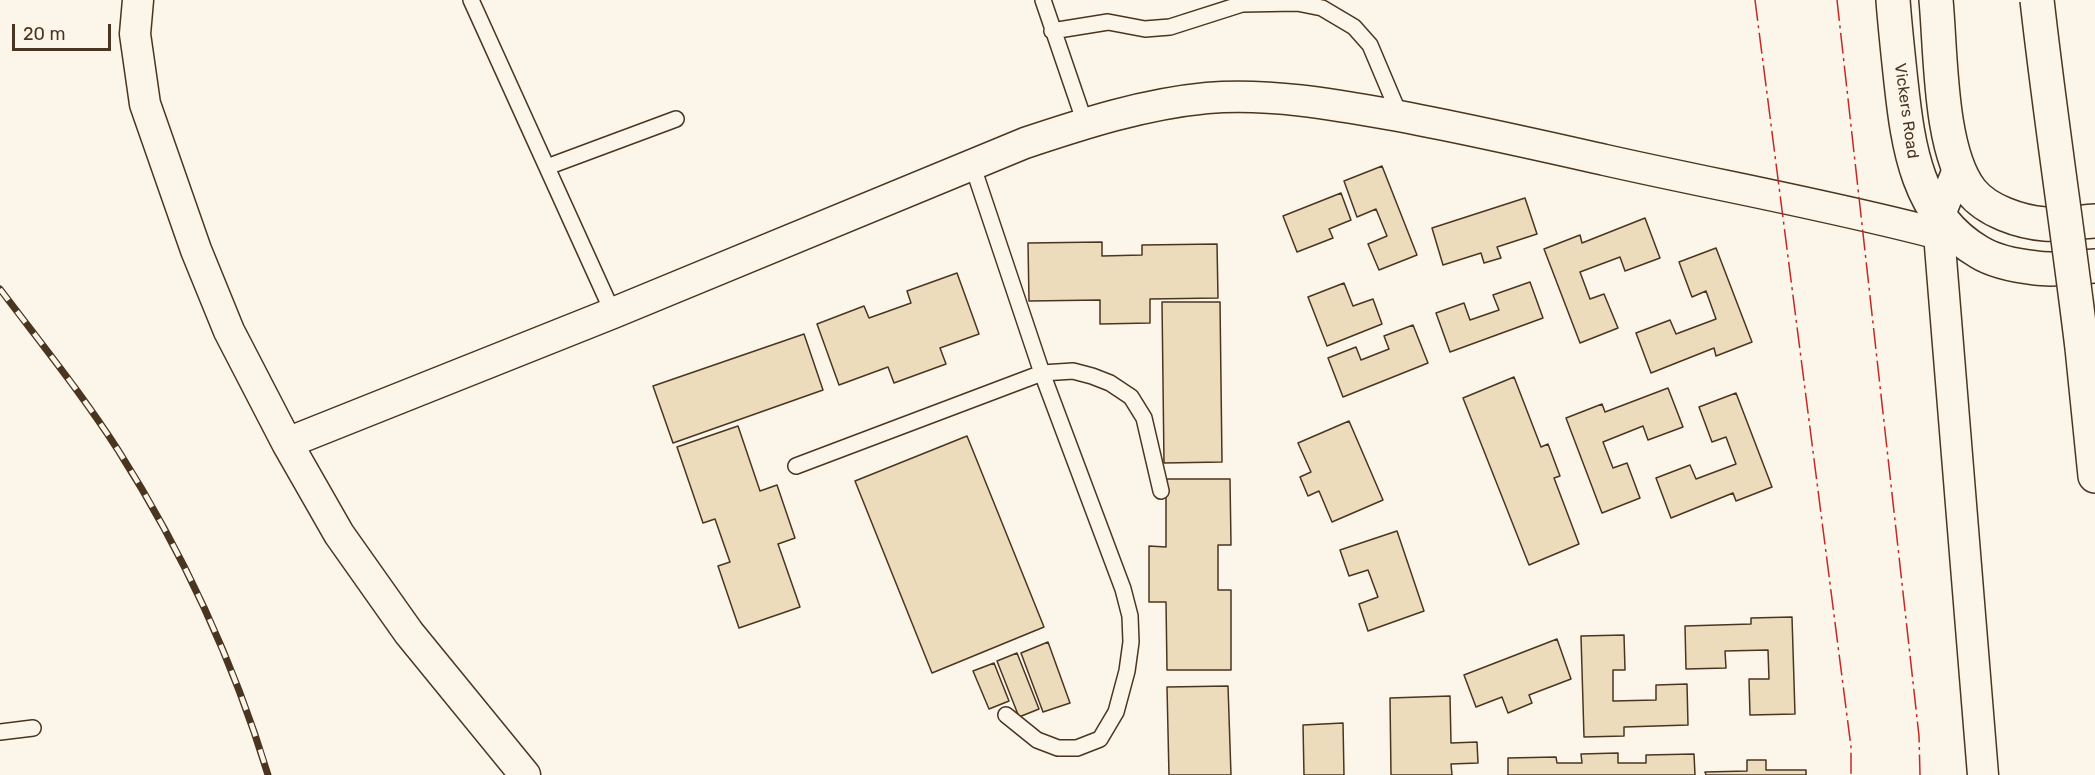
<!DOCTYPE html>
<style>
body{margin:0}
#map{position:relative;width:2095px;height:775px;overflow:hidden;background:#fbf6e9;font-family:Rubik,sans-serif}
canvas{display:block}
.scale{position:absolute;left:12px;top:24px;width:99px;height:27px;box-sizing:border-box;border:3px solid #4a3520;border-top:0;padding-left:8px;font-size:18px;line-height:21px;white-space:nowrap;color:#4a3520;-webkit-text-stroke:4px #fbf6e9;paint-order:stroke}
</style>
<div id="map">
<canvas width="2095" height="775"></canvas>
<div class="scale">20 m</div>
</div>
<script>
const context = document.querySelector('canvas').getContext('2d');
context.lineJoin = 'round';
function paint(path, color) {
  context.fillStyle = color;
  context.fill(path, 'evenodd');
}
function strokePath(path, color, width, dash) {
  context.strokeStyle = color;
  context.lineWidth = width;
  context.lineCap = dash ? 'butt' : 'round';
  context.setLineDash(dash || []);
  context.stroke(path);
}
function label(font, color, halo, rows, align = 'center') {
  context.font = font + ' Rubik,sans-serif';
  context.lineWidth = 4.5;
  context.setLineDash([]);
  context.textBaseline = 'middle';
  context.strokeStyle = halo;
  context.fillStyle = color;
  for (const [text, x, y, turn = 0] of rows) {
    context.save();
    context.translate(x, y);
    context.rotate((+turn || 0) * Math.PI / 180);
    context.textAlign = isNaN(turn) ? turn : align;
    if (halo) context.strokeText(text, 0, 0);
    context.fillText(text, 0, 0);
    context.restore();
  }
}
const building = new Path2D(`
 M1382 166 1417 255 1379 270 1368 244 1387 236 1376 209 1357 217 1344 181Z
 M1341 193 1351 220 1329 229 1333 238 1297 252 1283 216Z
 M1525 198 1537 234 1497 247 1501 258 1484 263 1481 253 1443 265 1432 228Z
 M1645 218 1660 258 1625 271 1620 257 1580 272 1590 299 1604 294 1618 328 1580 343 1544 249 1580 235 1582 243Z
 M1102 242V256L1142 255V245L1217 244 1218 298 1150 299V323L1100 324V300L1029 301 1028 243Z
 M1716 248 1752 342 1716 356 1714 348 1651 373 1636 333 1670 320 1676 334 1716 319 1706 291 1692 297 1679 262Z
 M957 273 979 334 940 348 946 364 894 383 888 367 839 385 817 324 864 306 869 318 911 303 907 291Z
 M1530 282 1543 318 1450 352 1436 313 1464 303 1470 320 1499 310 1493 295Z
 M1344 283 1353 306 1373 299 1382 324 1327 346 1308 297Z
 M1162 302H1220L1222 462 1164 463Z
 M1413 325 1428 363 1343 397 1328 358 1356 347 1361 360 1389 349 1384 336Z
 M804 334 823 390 673 443 653 386Z
 M1514 377 1541 447 1548 444 1560 476 1554 478 1579 544 1529 565 1463 398Z
 M1668 388 1683 427 1648 440 1643 426 1603 442 1613 468 1627 463 1640 498 1602 513 1566 418 1602 404 1605 412Z
 M1736 393 1772 487 1736 501 1733 493 1671 518 1656 478 1690 465 1696 479 1736 464 1726 437 1712 442 1699 407Z
 M1349 421 1383 500 1332 522 1319 491 1308 496 1300 477 1311 472 1298 443Z
 M738 426 760 491 777 485 795 538 778 544 800 607 739 628 718 566 730 562 715 519 703 523 677 447Z
 M967 436 1044 627 932 673 855 481Z
 M1166 479H1230L1231 545H1218V590H1231V670H1167L1166 602H1149V546L1166 547Z
 M1397 531 1424 611 1368 631 1359 604 1378 597 1368 570 1349 576 1340 550Z
 M1792 617 1795 714 1750 715 1749 679H1769L1768 650 1725 651 1726 668 1686 669 1685 626 1751 624V618Z
 M1624 635 1625 670H1613V701L1656 700V685L1687 684 1688 725 1624 727V736L1584 737 1581 636Z
 M1557 639 1571 679 1529 695 1532 703 1508 713 1502 697 1476 707 1464 675Z
 M1048 642 1070 703 1043 712 1021 653Z
 M1017 653 1039 709 1019 717 997 661Z
 M994 663 1009 701 989 709 973 671Z
 M1228 686 1231 775H1169L1167 687Z
 M1450 696 1451 743 1477 742 1478 763 1451 764 1452 775H1391L1390 698Z
 M1343 723 1344 775H1304L1303 725Z
 M1618 753V763H1646V755L1694 754 1695 775H1508V758L1556 757 1557 763H1582L1581 754Z
 M1747 760H1766V770H1806V775H1706L1705 772 1747 771Z`);
const lane = new Path2D(`
 M471 0 613 313
 M1043 0 1085 123
 M1052 31 1108 22 1145 29 1170 27 1242 4 1297 3 1322 8 1354 27 1370 45 1400 116
 M972 164 1042 373 1123 589 1130 616 1131 642 1127 671 1116 712 1100 739 1077 748H1058L1037 740 1006 715
 M547 167 676 119
 M796 466 1042 373 1073 371 1092 376 1110 383 1131 397 1144 418 1161 491
 M0 732 33 728`);
const street = new Path2D(`
 M138 0 135 34 145 104 196 250 229 331 287 443 339 534 409 633 525 775
 M1959 167 1939 217V234L1983 775
 M287 443 613 313 1025 143C1085 123 1144 104 1207 98 1269 93 1332 104 1393 115 1464 128 1534 144 1605 160 1716 185 1829 205 1939 234`);
const secondary = new Path2D(`
 M1893 0C1895 27 1898 54 1901 82 1908 146 1917 216 1979 252 1995 262 2018 266 2036 268 2054 271 2076 267 2095 266
 M1936 0C1941 52 1939 150 1971 191 1987 211 2020 222 2045 224 2061 225 2079 222 2095 221`);
const highway = new Path2D(`
 M2082 348 2095 476`);
const rail = new Path2D(`
 M0 289C40 342 82 394 118 450 182 551 233 660 268 775`);
const highwayBridge = new Path2D(`
 M2037 0C2050 116 2068 232 2082 348`);
const power = new Path2D(`
 M1755 0 1851 747V775
 M1837 0 1919 736 1920 775`);
const streetNames = [
 ["Vickers Road",1906,111,82]
];
paint(building, '#ecdcbc');
strokePath(building, '#4a3520', 1.5);
strokePath(lane, '#4a3520', 18);
strokePath(street, '#4a3520', 33);
strokePath(secondary, '#4a3520', 36);
strokePath(highway, '#4a3520', 36);
strokePath(lane, '#fbf6e9', 15);
strokePath(street, '#fbf6e9', 30);
strokePath(secondary, '#fbf6e9', 33);
strokePath(highway, '#fbf6e9', 33);
strokePath(rail, '#4a3520', 7);
strokePath(rail, '#fbf6e9', 4.5, [14]);
strokePath(highwayBridge, '#4a3520', 36, []);
strokePath(highwayBridge, '#fbf6e9', 33);
strokePath(power, '#c62828', 1.5, [21, 4.5, 3, 4.5]);
label('16px', '#4a3520', '#fbf6e9', streetNames);
</script>
